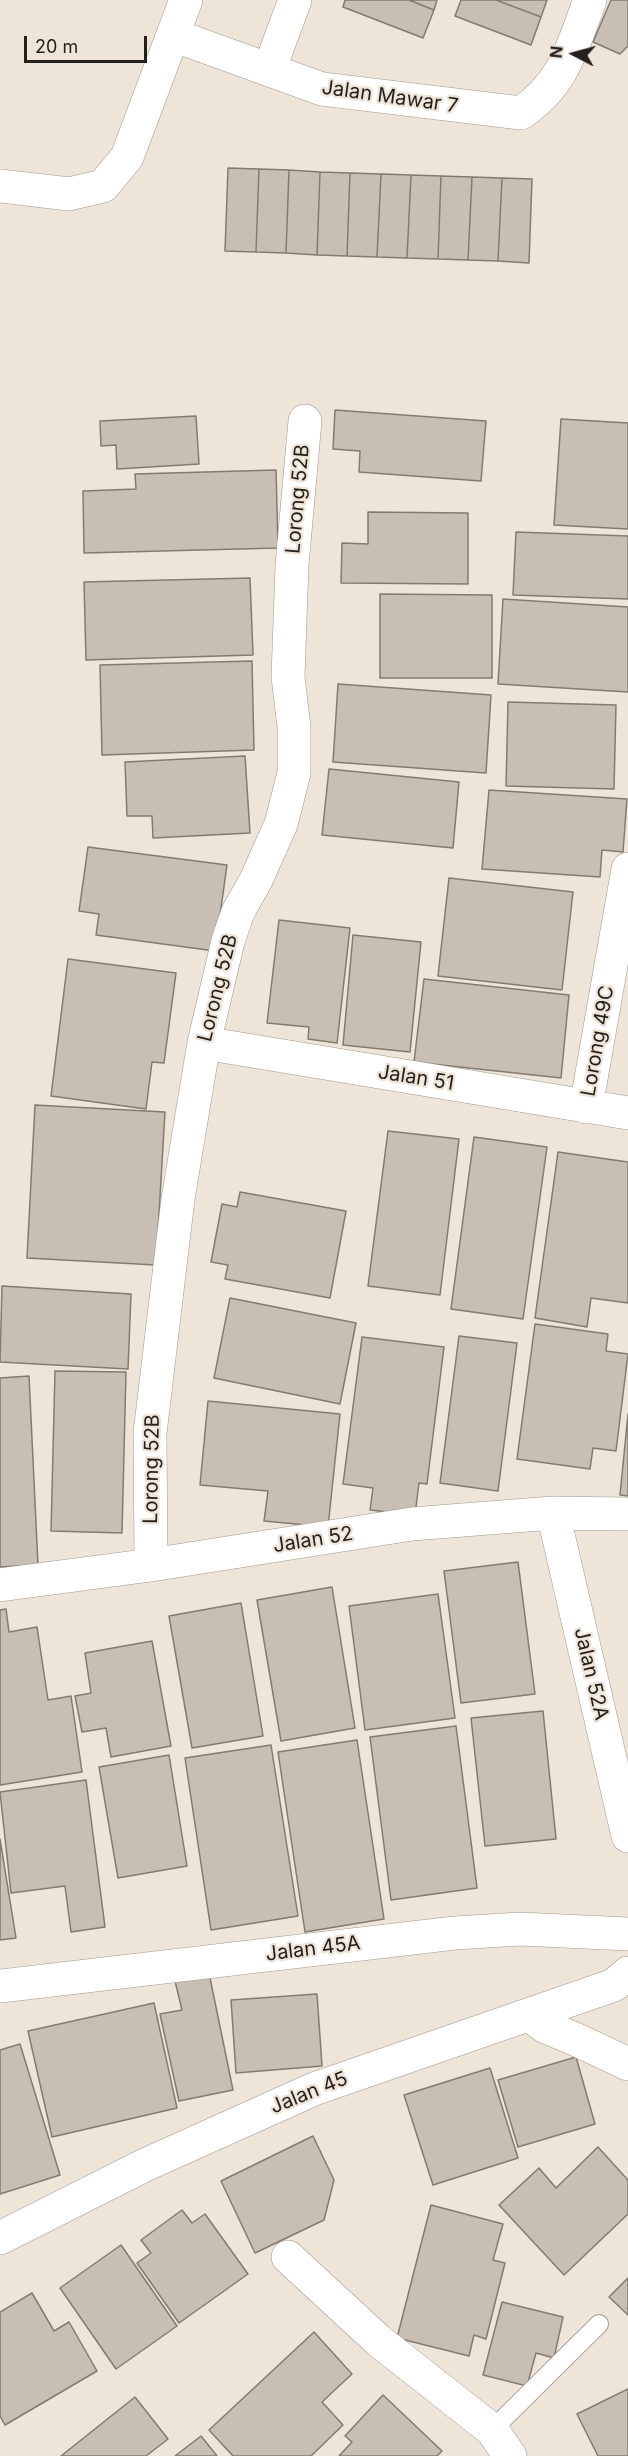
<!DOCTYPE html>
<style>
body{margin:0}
#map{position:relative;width:628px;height:2456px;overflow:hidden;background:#eee4d8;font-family:Inter,sans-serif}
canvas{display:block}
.north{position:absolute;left:544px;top:24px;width:60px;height:60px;-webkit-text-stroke:4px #eee4d8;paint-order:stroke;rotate:276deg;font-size:16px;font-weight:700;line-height:24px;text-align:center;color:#231f1b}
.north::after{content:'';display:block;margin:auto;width:21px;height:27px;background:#231f1b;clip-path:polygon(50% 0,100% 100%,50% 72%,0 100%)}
.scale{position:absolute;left:24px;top:36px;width:123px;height:27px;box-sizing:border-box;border:3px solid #231f1b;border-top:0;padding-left:8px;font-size:18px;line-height:21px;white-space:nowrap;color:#231f1b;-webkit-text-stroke:4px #eee4d8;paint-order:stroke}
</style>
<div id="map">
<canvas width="628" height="2456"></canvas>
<div class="north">N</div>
<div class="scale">20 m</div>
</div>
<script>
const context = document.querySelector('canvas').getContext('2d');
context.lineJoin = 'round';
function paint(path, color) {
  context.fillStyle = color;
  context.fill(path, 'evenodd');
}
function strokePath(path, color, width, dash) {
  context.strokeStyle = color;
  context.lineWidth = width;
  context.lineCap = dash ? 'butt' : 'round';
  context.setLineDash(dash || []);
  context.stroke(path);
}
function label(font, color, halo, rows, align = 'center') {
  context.font = font + ' Inter,sans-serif';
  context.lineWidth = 4.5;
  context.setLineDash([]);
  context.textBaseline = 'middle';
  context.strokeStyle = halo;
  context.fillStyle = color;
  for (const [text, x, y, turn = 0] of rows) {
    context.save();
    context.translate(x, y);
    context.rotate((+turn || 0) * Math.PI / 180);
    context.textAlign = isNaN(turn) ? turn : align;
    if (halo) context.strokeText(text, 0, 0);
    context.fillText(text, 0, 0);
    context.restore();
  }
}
const building = new Path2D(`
 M345 0H409L434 10 423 38 343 7Z
 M409 0H437L434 10Z
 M461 0H496L541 17 531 45 455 16Z
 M496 0H547L541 17Z
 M611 0H628V46L620 54 593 42Z
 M228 168 259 169 256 252 225 251Z
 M259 169 289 170 286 253 256 252Z
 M289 170 320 172 317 255 286 253Z
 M320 172 350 173 347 256 317 255Z
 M350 173 381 174 377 257 347 256Z
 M381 174 411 175 407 258 377 257Z
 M411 175 441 176 438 259 407 258Z
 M441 176 472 177 468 260 438 259Z
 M472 177 502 178 498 261 468 260Z
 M502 178 532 179 529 263 498 261Z
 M335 410 486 421 481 481 359 472 360 451 333 449Z
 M196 416 199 464 117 469 116 445 101 446 100 421Z
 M561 419 628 423V529L554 525Z
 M276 470 278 548 84 553 83 491 136 489 135 474Z
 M368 512 468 513V584L341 583 342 543 368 544Z
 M516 532 628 536V599L513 595Z
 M250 578 253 655 86 660 84 582Z
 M380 594 492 595V678H380Z
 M503 599 628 607V692L498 684Z
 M252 661 254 750 102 755 100 665Z
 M338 684 491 695 486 773 333 762Z
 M508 702 616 705 614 789 506 786Z
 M245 756 250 833 153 838 152 816H127L125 762Z
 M329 769 459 782 453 848 322 835Z
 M489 790 627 799 623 852 602 850 600 877 482 869Z
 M88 847 227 865 215 951 96 935 99 914 79 911Z
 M449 878 573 892 562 990 438 976Z
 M279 920 350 928 337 1043 308 1039 309 1027 267 1023Z
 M353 935 421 942 410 1052 343 1045Z
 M68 959 176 973 164 1063 152 1062 146 1109 51 1096Z
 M424 979 569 995 561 1078 414 1062Z
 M35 1105 165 1112 156 1265 27 1258Z
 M388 1131 459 1139 440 1295 368 1286Z
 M474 1137 547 1147 523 1319 451 1309Z
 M558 1152 628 1162V1303L591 1298 587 1327 535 1318Z
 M240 1192 346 1211 330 1298 225 1279 228 1265 211 1262 222 1204 237 1207Z
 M2 1286 131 1294 128 1369 0 1362Z
 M230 1298 356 1323 340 1404 214 1378Z
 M535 1324 608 1334 606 1351 628 1354 616 1451 593 1448 590 1469 517 1459Z
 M459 1336 517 1343 498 1491 440 1483Z
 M362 1337 444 1347 427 1484 419 1483 415 1515 370 1510 373 1488 343 1484Z
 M55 1371 126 1372 122 1533 51 1531Z
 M29 1376 38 1565 0 1567V1378Z
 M208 1401 340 1414 328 1527 264 1521 268 1491 200 1485Z
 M628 1414V1496L620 1495Z
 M518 1562 535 1694 461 1703 444 1571Z
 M332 1587 355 1728 281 1741 257 1600Z
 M438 1594 455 1718 365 1730 349 1606Z
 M241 1603 263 1736 192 1748 169 1616Z
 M6 1609 9 1632 37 1627 48 1700 71 1696 82 1772 0 1785V1610Z
 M152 1641 171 1746 111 1757 106 1728 82 1732 75 1696 91 1693 85 1653Z
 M543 1711 556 1839 485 1846 471 1718Z
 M456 1726 477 1888 391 1900 370 1737Z
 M357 1740 384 1919 305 1932 278 1752Z
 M271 1745 298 1916 211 1930 185 1758Z
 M169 1755 187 1866 118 1878 99 1767Z
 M86 1780 105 1927 71 1932 65 1886 11 1893 0 1792Z
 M0 1839 16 1938 0 1940Z
 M209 1973 233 2090 179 2101 160 2014 182 2010 175 1981Z
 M317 1994 322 2066 236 2073 231 2000Z
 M154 2003 177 2108 52 2137 28 2031Z
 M20 2044 60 2175 0 2194V2050Z
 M576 2057 595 2124 518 2147 498 2080Z
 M490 2068 518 2158 433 2185 404 2095Z
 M313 2136 334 2180 324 2220 255 2253 221 2181Z
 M598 2147 628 2180V2214L564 2275 499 2205 539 2168 556 2188Z
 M431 2205 503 2224 493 2260 505 2263 486 2339 474 2335 469 2356 397 2338Z
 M182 2210 192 2223 205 2214 248 2274 179 2323 137 2263 151 2253 141 2240Z
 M121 2245 177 2326 116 2369 60 2288Z
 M628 2278V2315L609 2297Z
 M32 2293 54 2331 69 2322 97 2371 5 2425 0 2416V2312Z
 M502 2302 563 2317 554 2358 536 2353 527 2386 483 2375Z
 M314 2332 352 2374 322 2402 343 2425 311 2456H233L209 2430Z
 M628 2389V2456H598L577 2414Z
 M383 2395 442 2451 437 2456H339L352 2442 345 2436Z
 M135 2397 168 2439 146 2456H61Z
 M201 2436 217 2456H175Z`);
const lane = new Path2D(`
 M492 2430 599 2324`);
const street = new Path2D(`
 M173 35 322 89 521 113C565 83 572 47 590 0
 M269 70 295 0
 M0 186 69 194 103 186 127 157 186 0
 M204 1043 628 1113
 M586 1107 628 869
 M553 1513 628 1836
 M151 1565 150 1433 178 1199 204 1043 228 941 238 912 256 880 281 824 294 773V727L288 677 292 565 305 421
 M0 1585 151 1565 412 1524 553 1513 628 1514
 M0 1986 455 1933 520 1929 628 1934
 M529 2015 544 2026 577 2040 628 2064
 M0 2238 145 2165 314 2089 614 1985 628 1973
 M288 2257 379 2341 492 2430 510 2456`);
const streetNames = [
 ["Jalan Mawar 7",390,97,8],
 ["Lorong 52B",298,499,-85],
 ["Lorong 52B",218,988,-76],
 ["Lorong 49C",598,1041,-80],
 ["Jalan 51",416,1078,9],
 ["Lorong 52B",152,1469,-89],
 ["Jalan 52",313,1540,-9],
 ["Jalan 52A",591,1674,77],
 ["Jalan 45A",313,1949,-7],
 ["Jalan 45",309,2093,-22]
];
paint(building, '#c8beb3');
strokePath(building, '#847b70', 1.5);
strokePath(lane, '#a2988d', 20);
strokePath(street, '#a2988d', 34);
strokePath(lane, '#fff', 18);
strokePath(street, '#fff', 33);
label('20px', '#231f1b', '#eee4d8', streetNames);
</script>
